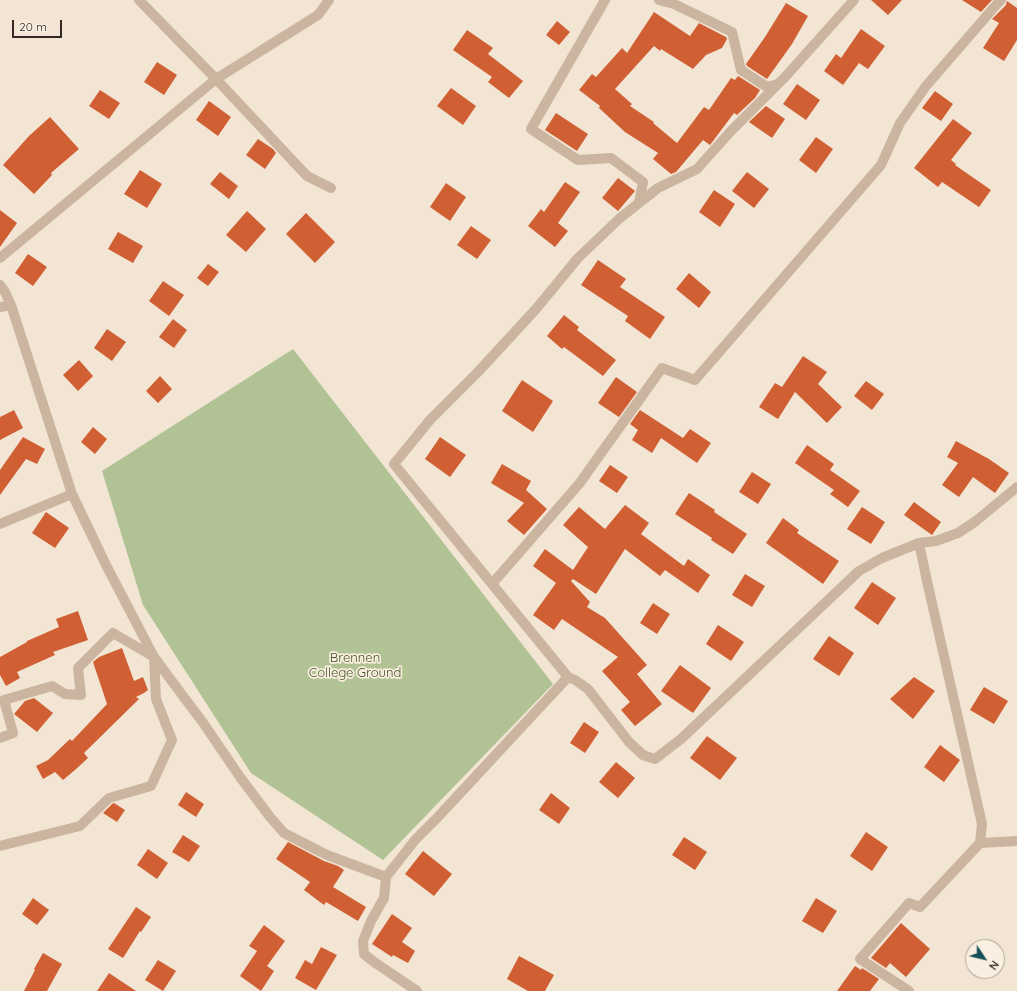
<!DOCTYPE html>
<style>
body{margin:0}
#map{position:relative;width:1017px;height:991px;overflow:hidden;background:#f2e5d4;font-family:Quicksand,sans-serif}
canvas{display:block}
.north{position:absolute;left:965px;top:939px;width:40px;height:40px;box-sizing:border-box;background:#faefe0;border:1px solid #aba095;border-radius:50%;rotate:125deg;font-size:11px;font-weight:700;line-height:16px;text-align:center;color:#342924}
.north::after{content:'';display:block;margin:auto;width:14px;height:18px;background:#175158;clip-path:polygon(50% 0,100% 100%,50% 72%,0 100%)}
.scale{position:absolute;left:12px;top:20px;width:50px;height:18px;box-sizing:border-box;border:2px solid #342924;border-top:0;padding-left:5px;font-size:12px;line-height:14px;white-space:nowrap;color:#342924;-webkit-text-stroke:3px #faefe0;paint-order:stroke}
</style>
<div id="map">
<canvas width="1017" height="991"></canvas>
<div class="north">N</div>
<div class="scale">20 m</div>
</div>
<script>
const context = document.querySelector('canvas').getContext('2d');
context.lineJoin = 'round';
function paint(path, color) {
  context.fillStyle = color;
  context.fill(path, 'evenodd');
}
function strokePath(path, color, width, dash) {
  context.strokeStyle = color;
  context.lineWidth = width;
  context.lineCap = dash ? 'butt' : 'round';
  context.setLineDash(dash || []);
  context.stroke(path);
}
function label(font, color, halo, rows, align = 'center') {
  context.font = font + ' Quicksand,sans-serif';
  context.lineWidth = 3.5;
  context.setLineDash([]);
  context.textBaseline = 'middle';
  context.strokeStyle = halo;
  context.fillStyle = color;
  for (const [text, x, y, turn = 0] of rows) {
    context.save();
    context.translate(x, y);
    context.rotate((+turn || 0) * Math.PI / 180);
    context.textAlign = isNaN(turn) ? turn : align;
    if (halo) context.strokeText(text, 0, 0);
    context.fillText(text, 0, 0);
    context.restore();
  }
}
const green = new Path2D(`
 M293 349 553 684 383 860 251 773 143 605 102 471Z`);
const building = new Path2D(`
 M871 0H902L888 15Z
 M962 0H992L981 12Z
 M1007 1 1017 8V40L1004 61 983 48 999 23 992 19 1006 5Z
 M786 3 808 16 792 44 767 79 747 66 746 64 765 37Z
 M654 12 690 36 699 23 726 37 727 39 722 48 706 55 693 69 661 49 660 51 654 46 615 89 632 104 630 106 654 122 653 123 677 143 704 107 709 110 731 78 735 80 738 76 760 90 755 98 738 114 737 115 734 113 710 145 703 140 676 172 671 174 653 159 658 153 625 132 599 108 600 106 579 90 592 74 596 77 622 48 627 53Z
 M557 21 570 32 559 45 546 35Z
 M861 29 885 46 868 69 859 63 843 85 824 71 836 54 841 58Z
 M467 30 493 48 488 54 523 81 509 98 488 82 492 77 453 50Z
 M157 62 177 75 164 95 144 82Z
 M797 84 820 100 806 120 783 104Z
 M451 88 476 106 463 125 437 106Z
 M100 90 120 103 109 119 89 106Z
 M935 91 953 104 941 121 922 108Z
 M209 101 231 117 218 136 196 120Z
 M766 106 785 119 772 138 749 122Z
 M556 113 588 134 577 151 545 130Z
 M50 117 79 149 51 173 52 175 34 194 3 165 29 136Z
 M953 119 972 133 951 160 956 164 955 165 991 190 979 207 942 182 938 187 914 168Z
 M816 137 833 149 816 173 799 160Z
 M258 139 273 149 276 153 265 169 246 155Z
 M140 170 162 184 147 208 124 194Z
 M220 172 238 186 229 199 210 184Z
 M747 172 769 189 754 208 732 191Z
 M618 178 635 191 618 211 602 198Z
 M565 182 580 192 558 223 568 231 555 247 528 226 541 209 544 212Z
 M446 183 466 197 450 221 430 207Z
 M714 190 735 204 720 227 699 212Z
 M0 210 17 223 0 247Z
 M247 211 266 229 246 252 226 235Z
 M306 213 335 242 315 263 286 234Z
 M471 226 491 240 477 259 457 245Z
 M118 232 143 246 133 263 108 249Z
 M28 254 47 267 33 286 15 273Z
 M598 260 626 279 620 287 665 317 650 339 625 321 628 316 581 285Z
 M208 264 219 272 208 286 197 278Z
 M689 273 711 292 699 308 676 289Z
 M163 281 184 295 169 316 149 301Z
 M564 315 579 327 577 330 616 360 603 376 564 347 562 349 547 336Z
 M173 319 187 330 174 348 159 337Z
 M107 329 126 342 112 361 94 348Z
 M803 356 827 372 818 384 842 407 827 423 795 392 778 419 759 407 775 383 782 387Z
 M79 360 93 376 78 391 63 375Z
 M160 376 172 389 158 403 146 391Z
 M616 377 637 392 619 417 598 403Z
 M522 380 553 401 533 432 502 411Z
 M866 381 884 394 872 410 854 396Z
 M14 410 23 428 0 440V417Z
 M640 410 683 438 690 429 711 443 697 463 661 438 652 453 632 440 638 430 630 424Z
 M93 427 107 439 95 454 81 442Z
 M23 437 45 449 37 464 26 459 0 495V470Z
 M440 437 466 455 450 477 425 459Z
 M956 441 989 459 1009 473 995 493 973 477 959 497 942 485 958 463 947 457Z
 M807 445 834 464 830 470 860 491 848 507 830 494 834 490 795 463Z
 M502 464 531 481 526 490 547 509 524 535 507 521 524 503 491 483Z
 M610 465 628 477 617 493 599 481Z
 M752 472 771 484 758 504 739 492Z
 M689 493 715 510 714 512 747 534 733 554 711 540 712 538 675 514Z
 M914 502 941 522 932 535 904 515Z
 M625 505 649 523 641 534 684 566 688 559 710 575 698 593 665 570 660 576 625 549 596 594 573 579 571 581 590 602 587 607 605 618 647 665 637 674 662 704 635 726 621 710 630 702 602 671 618 657 562 619 554 630 533 615 556 583 533 566 545 549 573 570 588 547 563 525 579 507 605 529Z
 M862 507 885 522 871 544 847 529Z
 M46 512 69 528 55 548 32 533Z
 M783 518 799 530 797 533 839 561 823 584 801 568 766 543Z
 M745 574 765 586 752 607 732 595Z
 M872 582 896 598 878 625 854 608Z
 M653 603 670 614 657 634 640 623Z
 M78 611 88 640 53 652 55 655 17 672 20 678 6 686 0 675V657L27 642V641L59 627 56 619Z
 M718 625 744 642 731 661 706 644Z
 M829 636 854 653 839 676 813 659Z
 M122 648 134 681 143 677 148 690 144 693 136 697 139 699 84 753 88 758 75 770 63 780 55 772 43 779 36 766 48 760 70 739 72 741 107 704 93 662 99 657Z
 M680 665 711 688 693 713 661 691Z
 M914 677 935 691 913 719 890 699Z
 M984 687 1008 701 994 724 970 710Z
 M34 698 53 713 37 732 14 714 25 701Z
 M584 722 599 732 585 753 570 743Z
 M707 736 737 758 720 780 690 758Z
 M940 745 960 760 944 782 924 767Z
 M616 762 635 778 618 798 599 782Z
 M186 792 204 804 196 817 178 805Z
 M551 793 570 808 559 824 539 810Z
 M114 803 125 810 117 822 103 813 112 804Z
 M866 832 888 847 872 871 850 856Z
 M183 835 200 846 189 862 172 852Z
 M684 837 707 852 695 870 672 855Z
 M288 842 324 861 338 866 344 870 333 887 366 907 358 921 326 902 324 905 304 890 310 882 276 859Z
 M148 849 168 863 157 879 137 865Z
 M423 851 452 874 434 896 405 874Z
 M33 898 49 910 37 925 22 914Z
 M816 898 837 911 823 933 802 921Z
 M136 907 151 917 141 932 140 931 123 958 108 949Z
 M392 914 412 928 402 942 415 951 408 963 393 955 392 957 372 944Z
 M901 923 930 949 906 977 890 963 886 968 871 958Z
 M264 925 285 941 267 966 274 971 261 991 240 976 257 951 249 946Z
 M321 947 337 955 316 990 295 978 305 960 312 964Z
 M43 953 62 964 47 991H24L35 970 34 969Z
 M519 956 554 975 545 991H528L507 979Z
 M158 960 176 971 163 991 145 980Z
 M855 966 861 970 862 968 879 979 870 991H837Z
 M109 973 136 991H97Z`);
const minor = new Path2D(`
 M139 0 216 79 307 176 331 188
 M605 0 531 129 578 160 611 158 643 182 639 203
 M659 0 674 4 732 32 741 70 767 87 778 84
 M0 258 216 79 318 15 329 0
 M0 285 5 292 11 305 72 494 106 565 154 657 171 680 204 724 240 777 270 817 284 833 327 855 386 877 384 898 371 921 363 941 364 954 374 962 417 991
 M0 307 11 305
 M0 524 72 494
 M919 543 927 581 982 824 980 843 1017 841
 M492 584 394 464 430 420 477 373 536 309 578 258 620 218 658 188 697 169 731 131 786 76 854 0
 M568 677 575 680 588 689 629 742 643 755 655 759 681 739 859 571 882 558 919 543 936 541 958 533 976 521 1017 487
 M0 738 13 733 4 700 52 686 65 694 81 695 78 668 113 633 154 657 156 699 172 740 151 786 109 798 80 826 0 846
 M386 877 415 840 437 818 568 677 492 584 579 484 662 368 695 380 881 165 900 123 926 86 997 4 1001 0
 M909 991 860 959 909 903 920 907 980 843`);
const parkNames = [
 ["Brennen",355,658],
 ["College Ground",355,673]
];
paint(green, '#b1c294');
paint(building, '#d06034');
strokePath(minor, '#cbb5a0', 10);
label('13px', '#415426', '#faefe0', parkNames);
</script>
